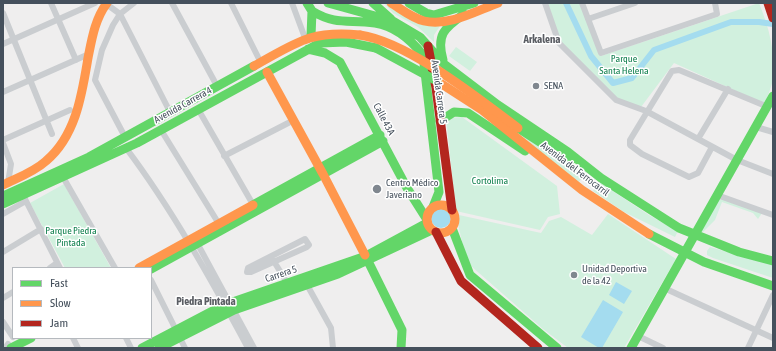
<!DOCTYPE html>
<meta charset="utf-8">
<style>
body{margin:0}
#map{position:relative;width:776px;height:351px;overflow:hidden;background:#efeeee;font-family:"Asap Condensed",sans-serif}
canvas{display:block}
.frame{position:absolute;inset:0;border:4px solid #45505c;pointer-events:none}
.legend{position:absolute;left:12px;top:267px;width:140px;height:72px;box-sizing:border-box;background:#fff;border:1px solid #b5b9be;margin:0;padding:5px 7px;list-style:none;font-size:12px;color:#45505c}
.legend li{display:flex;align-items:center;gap:8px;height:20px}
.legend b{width:20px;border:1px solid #b5b9be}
</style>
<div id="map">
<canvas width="776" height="351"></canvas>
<div class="frame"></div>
<ul class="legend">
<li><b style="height:5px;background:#63d668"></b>Fast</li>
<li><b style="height:5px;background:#ff974d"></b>Slow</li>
<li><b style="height:5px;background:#b3261e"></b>Jam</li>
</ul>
</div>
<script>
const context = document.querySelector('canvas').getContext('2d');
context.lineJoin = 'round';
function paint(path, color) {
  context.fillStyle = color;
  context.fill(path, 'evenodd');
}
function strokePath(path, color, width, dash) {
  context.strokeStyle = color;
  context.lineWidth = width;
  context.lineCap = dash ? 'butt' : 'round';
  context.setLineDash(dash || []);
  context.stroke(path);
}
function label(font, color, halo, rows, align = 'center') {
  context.font = font + ' "Asap Condensed",sans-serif';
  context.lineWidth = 3;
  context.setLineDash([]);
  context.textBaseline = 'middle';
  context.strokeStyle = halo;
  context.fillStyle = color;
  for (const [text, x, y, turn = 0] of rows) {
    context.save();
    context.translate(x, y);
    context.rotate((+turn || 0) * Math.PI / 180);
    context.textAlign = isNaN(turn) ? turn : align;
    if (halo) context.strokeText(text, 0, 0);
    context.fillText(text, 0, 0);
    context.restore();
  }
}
const green = new Path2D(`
 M384 3H389L421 24 442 23 434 35V42L418 27 393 13Z
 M548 3H583L601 56 759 3C769 27 776 54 773 80 771 88 767 97 765 104L674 63 641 107 615 98 559 43Z
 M456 47 477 62 470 71 449 56Z
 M462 117 557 186 560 214 548 217 540 230 456 211 446 118Z
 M519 133 586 172 579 182 552 163Z
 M599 182 649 215 678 231 675 237 624 212 593 191Z
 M64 184 111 268H65L30 203Z
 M717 197 762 213 758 219 753 213 722 202 715 220 703 232 698 231Z
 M608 214 676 259 624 348H568L543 329 471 266 463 246 458 224 459 215 541 233 549 221 561 217 592 235Z
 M710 247 773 265V278L713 258 707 255V251Z`);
const water = new Path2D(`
 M431 218a10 10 0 1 1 20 0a10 10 0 1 1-20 0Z
 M616 282 632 291 624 304 609 295Z
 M603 300 623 312 602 348H599L581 337Z`);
const canal = new Path2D(`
 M566 3 591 56 613 83 632 78 654 50 731 22H759L773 24`);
const street = new Path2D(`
 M51 3 76 60
 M105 3 120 14 170 112
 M172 3 217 86
 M231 3 261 63
 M292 3 305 38
 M545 3 559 43 616 100 646 111 737 160 773 174
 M582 3 601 53 717 14 715 3
 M3 13 52 134
 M588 19 635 3
 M3 44 95 3
 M3 92 89 54
 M198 109 255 208
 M756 127 773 132
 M161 130 219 224
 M125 137 95 80 102 50 113 25 120 14 134 3
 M698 139 728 89
 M3 140 70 110
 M3 143 11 164 8 183
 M712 147 698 173 689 177 642 154 630 145V140L672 71 679 70 768 107
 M126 148C172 209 212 281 248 348
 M224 156 294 120
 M63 177 115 268
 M23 195 60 268
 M717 195 773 215
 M3 214 26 201
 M305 239 309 245 307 247 251 272H247L248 268Z
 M196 241 254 348
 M3 252 41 229
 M273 260 288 284
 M50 268 57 263
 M151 280 185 348
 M306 283 331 328 333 348
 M664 288 773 338
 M3 298 13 292
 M3 322 13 337
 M638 336 663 348
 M73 338 78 348
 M126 338 131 348
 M5 348 8 344
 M748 348 773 295`);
const fast = new Path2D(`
 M307 3 312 11 311 36
 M328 3 393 21 420 37 444 64 498 105 568 152 601 178 679 228 739 252 773 261
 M373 3 391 19
 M409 3 426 13 434 15 474 3
 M312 11C337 26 349 19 375 23 395 26 411 40 423 55L439 192 433 207
 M308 49 325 53 340 62 407 188 426 218
 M443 60C436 35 444 28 464 14
 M440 121 454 112 468 113 525 151
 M518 128 563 157 571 160
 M3 196 89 157 254 66
 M3 204 137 143 320 43 346 42 376 48
 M253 205 380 135
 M452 228 470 275 557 348
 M649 234 704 262 773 286
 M365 255 402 330 401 348
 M151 269 383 141
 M11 348 31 338
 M142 348 224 305 366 256 427 223
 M159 348 234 310 338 274 432 230
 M631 348 773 96`);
const slow = new Path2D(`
 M391 3C401 9 412 18 424 21 448 27 476 11 498 3
 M254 66C296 43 310 30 360 35
 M267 72 323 174 365 255
 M437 81 482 110 582 190 649 234
 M3 185C17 178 34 172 46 161 76 136 82 94 88 58 92 38 95 19 107 3
 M427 219a14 14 0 1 1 28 0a14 14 0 1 1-28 0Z
 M139 268 253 205`);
const jam = new Path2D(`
 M768 3 773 18
 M428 46 436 88 452 210
 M436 232 461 281 538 348`);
const fastBridge = new Path2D(`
 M376 48 437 81`);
const slowBridge = new Path2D(`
 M360 35C408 42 478 98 518 128`);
const markers = [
 [536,86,4,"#80878f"],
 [377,189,5,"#80878f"],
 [574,275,4,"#80878f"]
];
const parkNames = [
 ["Parque",624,59],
 ["Santa Helena",624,71],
 ["Cortolima",490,181],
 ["Parque Piedra",71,231],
 ["Pintada",71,243]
];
const poiNames = [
 ["SENA",544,86],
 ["Centro Médico",386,183],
 ["Javeriano",386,195],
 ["Unidad Deportiva",582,269],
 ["de la 42",582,281]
];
const streetNames = [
 ["Avenida Carrera 5",439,92,82],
 ["Avenida Carrera 4",183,105,-29],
 ["Calle 43A",384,119,62],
 ["Avenida del Ferrocarril",575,169,37],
 ["Carrera 5",281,274,-19]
];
const neighbourhoodNames = [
 ["Arkalena",542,40],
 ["Piedra Pintada",206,302]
];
paint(green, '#d1f0de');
paint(water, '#a4dcef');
strokePath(canal, '#a4dcef', 6);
strokePath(street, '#cacdd0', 6);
strokePath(fast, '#63d668', 9);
strokePath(slow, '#ff974d', 9);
strokePath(jam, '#b3261e', 9);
strokePath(fastBridge, '#63d668', 9);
strokePath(slowBridge, '#ff974d', 9);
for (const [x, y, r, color] of markers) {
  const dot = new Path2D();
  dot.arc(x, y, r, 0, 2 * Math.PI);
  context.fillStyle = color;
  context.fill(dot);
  strokePath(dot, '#fff', 1.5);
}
label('10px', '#12814f', '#fff', parkNames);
label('10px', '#45505c', '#fff', poiNames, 'left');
label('10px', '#45505c', '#fff', streetNames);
label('bold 11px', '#5a5d63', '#fff', neighbourhoodNames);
</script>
